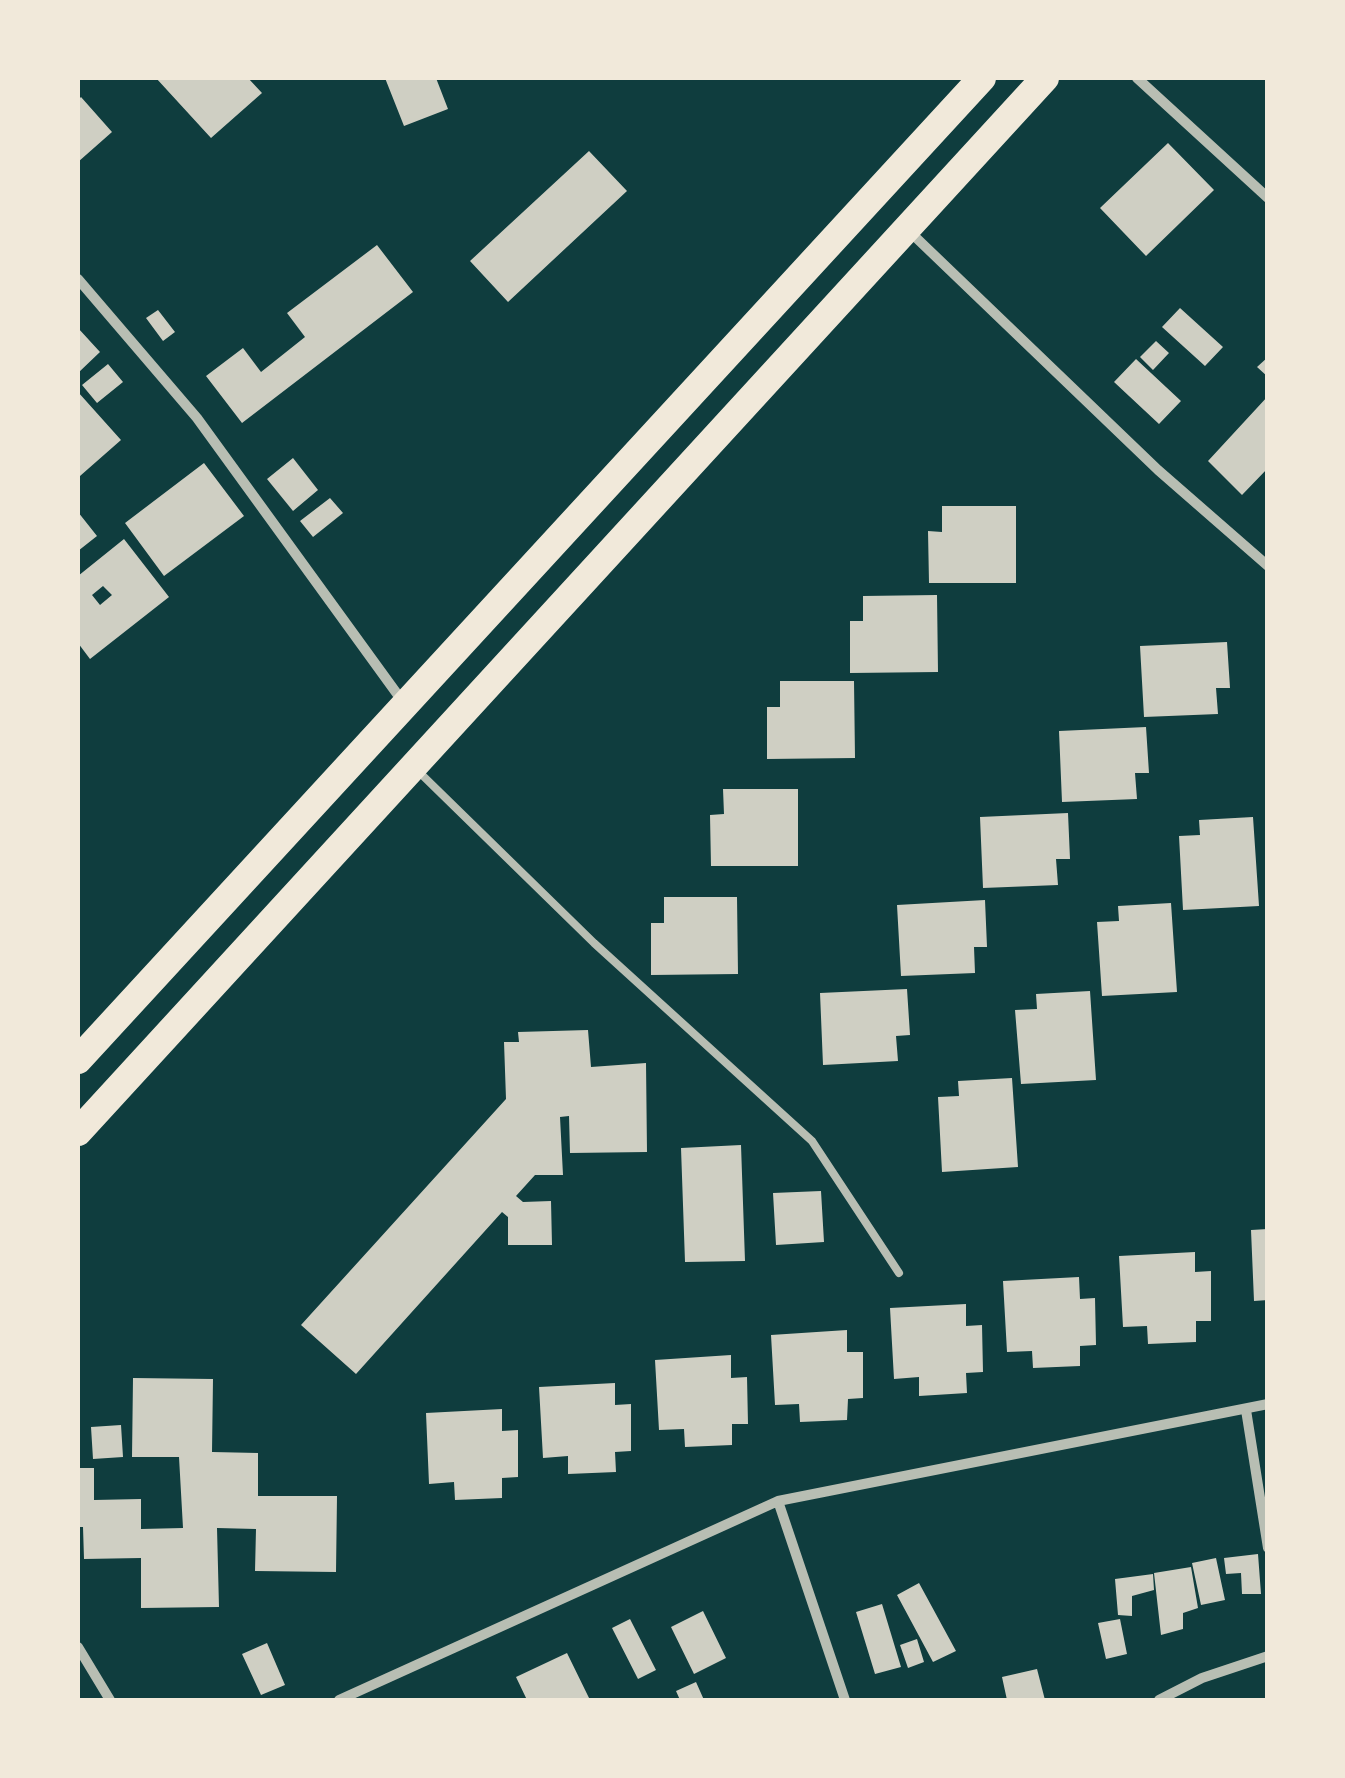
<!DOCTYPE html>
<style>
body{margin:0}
#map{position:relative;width:1345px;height:1778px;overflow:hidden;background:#0f3d3e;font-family:Manrope,sans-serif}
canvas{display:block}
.frame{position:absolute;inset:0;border:80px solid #f1e9da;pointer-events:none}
</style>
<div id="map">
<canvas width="1345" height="1778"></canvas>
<div class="frame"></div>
</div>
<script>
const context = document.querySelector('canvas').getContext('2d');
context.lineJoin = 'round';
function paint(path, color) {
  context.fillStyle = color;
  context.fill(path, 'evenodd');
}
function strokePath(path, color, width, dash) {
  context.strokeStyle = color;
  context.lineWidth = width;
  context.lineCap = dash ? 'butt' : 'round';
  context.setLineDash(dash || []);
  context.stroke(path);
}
const building = new Path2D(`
 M156 78H248L262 93 211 138Z
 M385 78H436L448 109 404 126Z
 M81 97 112 132 78 162V100Z
 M1168 143 1214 190 1146 256 1100 208Z
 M589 151 627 191 508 302 470 261Z
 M377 245 413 292 242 423 206 376 243 348 261 372 305 337 287 313Z
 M1180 308 1223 347 1205 366 1162 327Z
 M158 310 175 332 163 341 146 318Z
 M78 328 100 352 78 373Z
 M1156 341 1169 353 1153 370 1140 357Z
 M1268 357V377L1257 367Z
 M1136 359 1181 401 1159 424 1114 382Z
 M108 364 123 382 97 403 82 385Z
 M78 392 121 440 80 476 78 474Z
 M1268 396V468L1242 495 1208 461Z
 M293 458 318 490 293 511 267 479Z
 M204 463 244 516 164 576 125 523Z
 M330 498 343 513 313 537 300 521Z
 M942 506H1016V583H929L928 531 942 532Z
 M78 512 97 536 78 551Z
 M124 539 169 597 90 659 78 643V576ZM103 586 112 595 100 605 92 595Z
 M937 595 938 672 850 673V621H863V596Z
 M1227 642 1230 688H1216L1218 714 1144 717 1140 646Z
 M780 681H854L855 758 767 759V707H780Z
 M1146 727 1149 773H1135L1137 799 1062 802 1059 731Z
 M723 789H798V866H711L710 815 724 814Z
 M1068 813 1070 859H1056L1058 885 983 888 980 817Z
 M1253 817 1259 906 1183 910 1179 836 1200 835 1199 820Z
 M664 897H737L738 974 651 975V923H664Z
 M985 900 987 947H974L975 973 901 976 897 905Z
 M1171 903 1177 992 1102 996 1097 922 1119 921 1118 906Z
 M907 989 910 1035 896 1036 898 1061 823 1065 820 993Z
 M1090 991 1096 1080 1021 1084 1015 1010 1037 1009 1036 994Z
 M588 1030 591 1067 646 1063 647 1152 570 1153 569 1116 560 1117 563 1175H535L516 1196 523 1202 551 1201 552 1245H508V1217L502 1212 356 1374 301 1325 506 1099 504 1042H519L518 1032Z
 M1012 1078 1018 1167 942 1172 938 1097 959 1096 958 1081Z
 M741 1145 745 1261 685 1262 681 1148Z
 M821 1191 824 1242 776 1245 773 1193Z
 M1268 1229V1300L1254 1301 1251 1230Z
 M1195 1252V1272L1211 1271V1321H1196V1342L1148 1344 1147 1326 1123 1327 1119 1256Z
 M1079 1277 1080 1299 1095 1298 1096 1345 1080 1346V1366L1033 1368 1032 1351 1007 1352 1003 1281Z
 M966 1304V1326L982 1325 983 1372 966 1373 967 1393 919 1396V1377L894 1379 890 1308Z
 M847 1330V1352H863V1398L848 1399 847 1420 800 1422 799 1404 775 1405 771 1335Z
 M731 1355V1378L747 1377 748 1424H732V1445L685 1447 684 1429 659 1430 655 1360Z
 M133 1378 213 1379 212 1452 258 1453V1496H337L336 1572 255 1571 256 1529 217 1528 219 1607 141 1608V1558L84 1559 83 1527H78V1468H94V1500L141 1499V1529L183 1528 179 1457H132Z
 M615 1383V1405L631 1404V1451L615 1452 616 1472 568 1474V1456L543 1458 539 1387Z
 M502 1409V1431L518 1430V1477L502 1478V1498L455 1500 454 1482 429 1484 426 1413Z
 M121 1425 123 1457 93 1459 91 1427Z
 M1258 1554 1261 1594H1242L1241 1573 1226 1574 1224 1558Z
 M1216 1558 1225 1600 1201 1605 1192 1563Z
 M1191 1567 1198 1608 1183 1613V1629L1161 1635 1154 1573Z
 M1153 1574 1154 1590 1132 1596V1616L1118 1615 1115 1579Z
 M919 1583 956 1651 933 1662 897 1595Z
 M882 1604 901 1667 875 1674 856 1612Z
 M703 1611 726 1658 694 1674 671 1627Z
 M630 1619 656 1670 638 1679 612 1628Z
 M1120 1619 1127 1654 1106 1659 1098 1623Z
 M917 1639 924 1662 908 1668 900 1645Z
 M267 1643 285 1685 261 1695 242 1654Z
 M567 1653 590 1700H527L516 1677Z
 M1037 1669 1045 1700H1007L1002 1677Z
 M696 1682 704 1700H680L676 1691Z`);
const service = new Path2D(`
 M418 771 594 943 812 1141 899 1273`);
const minor = new Path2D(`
 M1137 78 1268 198
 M907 229 1158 470 1268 566
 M78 279 197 418 403 702
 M1246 1410 1268 1548
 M778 1501 845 1700
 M78 1647 110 1700
 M339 1700 778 1501 1268 1404
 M1159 1700 1202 1678 1268 1656`);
const trunk = new Path2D(`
 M78 1060 982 78
 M78 1132 1045 78`);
paint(building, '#cfcfc3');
strokePath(service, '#b8beb3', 8);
strokePath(minor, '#b8beb3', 10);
strokePath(trunk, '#f1e9da', 28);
</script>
